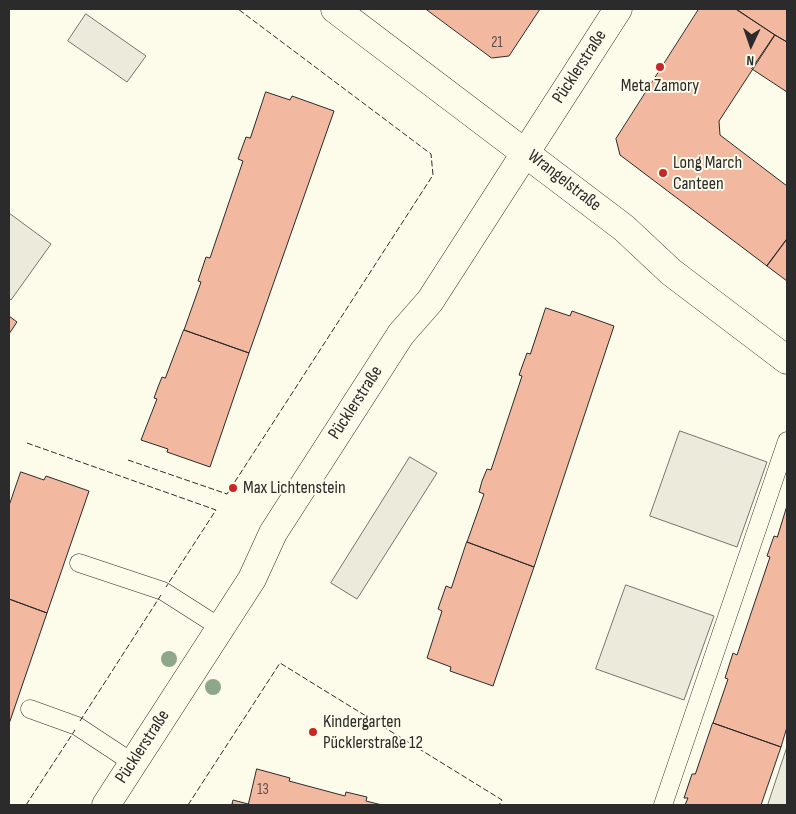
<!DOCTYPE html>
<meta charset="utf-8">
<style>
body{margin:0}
#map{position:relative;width:796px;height:814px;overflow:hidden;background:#fdfbea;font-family:"Sofia Sans Condensed",sans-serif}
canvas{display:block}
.frame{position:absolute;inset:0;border:10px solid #2b2b2b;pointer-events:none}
.north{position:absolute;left:726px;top:20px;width:50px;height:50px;-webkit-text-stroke:4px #fdfbea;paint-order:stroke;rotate:183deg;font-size:14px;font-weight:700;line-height:20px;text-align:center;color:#2b2b2b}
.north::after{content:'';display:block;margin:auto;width:18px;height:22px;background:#2b2b2b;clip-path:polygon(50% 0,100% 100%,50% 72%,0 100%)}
</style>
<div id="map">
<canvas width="796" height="814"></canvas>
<div class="frame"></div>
<div class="north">N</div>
</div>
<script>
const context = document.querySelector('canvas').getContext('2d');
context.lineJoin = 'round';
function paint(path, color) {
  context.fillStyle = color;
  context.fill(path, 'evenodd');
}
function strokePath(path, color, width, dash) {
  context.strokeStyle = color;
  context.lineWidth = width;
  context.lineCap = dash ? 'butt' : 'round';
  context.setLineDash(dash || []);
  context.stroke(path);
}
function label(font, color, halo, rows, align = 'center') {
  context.font = font + ' "Sofia Sans Condensed",sans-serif';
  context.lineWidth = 4;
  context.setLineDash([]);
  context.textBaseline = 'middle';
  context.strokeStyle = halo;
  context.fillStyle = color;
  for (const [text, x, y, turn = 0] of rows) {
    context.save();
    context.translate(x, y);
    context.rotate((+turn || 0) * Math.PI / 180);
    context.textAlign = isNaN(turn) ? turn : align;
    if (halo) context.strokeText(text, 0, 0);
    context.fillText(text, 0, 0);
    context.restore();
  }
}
const green = new Path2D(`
 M787 747V805H768Z`);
const parking = new Path2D(`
 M86 14 146 56 127 82 68 41Z
 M9 213 51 244 11 300 9 298Z
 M680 431 767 462 737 547 650 516Z
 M410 457 437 473 357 599 331 583Z
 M626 585 714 616 684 700 596 669Z`);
const building = new Path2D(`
 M426 9H540L509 56 492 58Z
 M699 9H736L775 35 719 121 720 135 787 186V239L767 266 620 155 616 139Z
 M736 9H787V42L775 35Z
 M775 35 787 42V92L752 69Z
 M266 92 290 100 292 96 334 111 249 353 184 330 201 282 198 281 206 257 210 258 243 161 238 159 246 137 250 138Z
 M787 239V281L767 266Z
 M546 308 570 316 572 311 614 326 534 567 467 542 484 494 479 492 482 481 487 469 491 470 522 376 519 375 527 353 530 354Z
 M9 316 17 322 9 334Z
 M184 330 249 353 210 467 167 452 168 449 141 440 157 399 154 398 158 387 162 377 165 378Z
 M21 472 44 480 46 476 89 491 47 613 9 599V506Z
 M787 506V727L781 747 713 723 728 679 725 678 733 653 737 655 770 557 767 556 774 536 777 537Z
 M467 542 534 567 493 686 450 671 451 667 427 658 442 611 438 609 446 586 451 588Z
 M9 599 47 613 9 724Z
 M713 723 781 747 761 805H685L688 798H684L692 774H695Z
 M257 769 290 778 289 781 345 796 346 792 367 797 366 801 382 805H236L232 804 233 800 248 804Z`);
const service = new Path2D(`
 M79 563 163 591 221 628
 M30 709 77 726 133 763
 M663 805 787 441`);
const minor = new Path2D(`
 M335 9 624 228 671 272 787 360
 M106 805 252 579 273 533 401 334 430 301 618 9`);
const fence = new Path2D(`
 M27 443 216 510 166 587
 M128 460 227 494 433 175 431 154 238 9
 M80 721 161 595
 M26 805 75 730
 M188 805 280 663 502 800 499 805`);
const trees = [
 [169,659],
 [213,687]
];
const markers = [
 [660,67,5,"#c62828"],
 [663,173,5,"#c62828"],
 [233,488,5,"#c62828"],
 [313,732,5,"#c62828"]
];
const numberNames = [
 ["21",497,43],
 ["13",263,790]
];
const streetNames = [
 ["Pücklerstraße",580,67,-57],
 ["Wrangelstraße",564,181,38],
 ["Pücklerstraße",356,403,-57],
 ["Pücklerstraße",143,747,-57]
];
const poiNames = [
 ["Meta Zamory",660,86,"center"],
 ["Long March",673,163],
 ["Canteen",673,184],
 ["Max Lichtenstein",243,488],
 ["Kindergarten",323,722],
 ["Pücklerstraße 12",323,743]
];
paint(green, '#ecebdb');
strokePath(green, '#74746e', 1);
paint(parking, '#eceadb');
strokePath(parking, '#74746e', 1);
paint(building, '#f2b8a0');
strokePath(building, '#2b2b2b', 1);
strokePath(service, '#2b2b2b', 19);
strokePath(minor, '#2b2b2b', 29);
strokePath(service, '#fdfbea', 18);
strokePath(minor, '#fdfbea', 28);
strokePath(fence, '#2b2b2b', 1, [6, 2.5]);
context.fillStyle = '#8ea78a';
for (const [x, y] of trees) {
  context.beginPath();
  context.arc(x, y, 8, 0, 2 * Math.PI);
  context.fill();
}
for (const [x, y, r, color] of markers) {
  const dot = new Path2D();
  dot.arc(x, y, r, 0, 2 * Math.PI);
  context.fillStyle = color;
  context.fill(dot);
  strokePath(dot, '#fdfbea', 2);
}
label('15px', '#5d4e48', null, numberNames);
label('18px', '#2b2b2b', '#fdfbea', streetNames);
label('18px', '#2b2b2b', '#fdfbea', poiNames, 'left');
</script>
